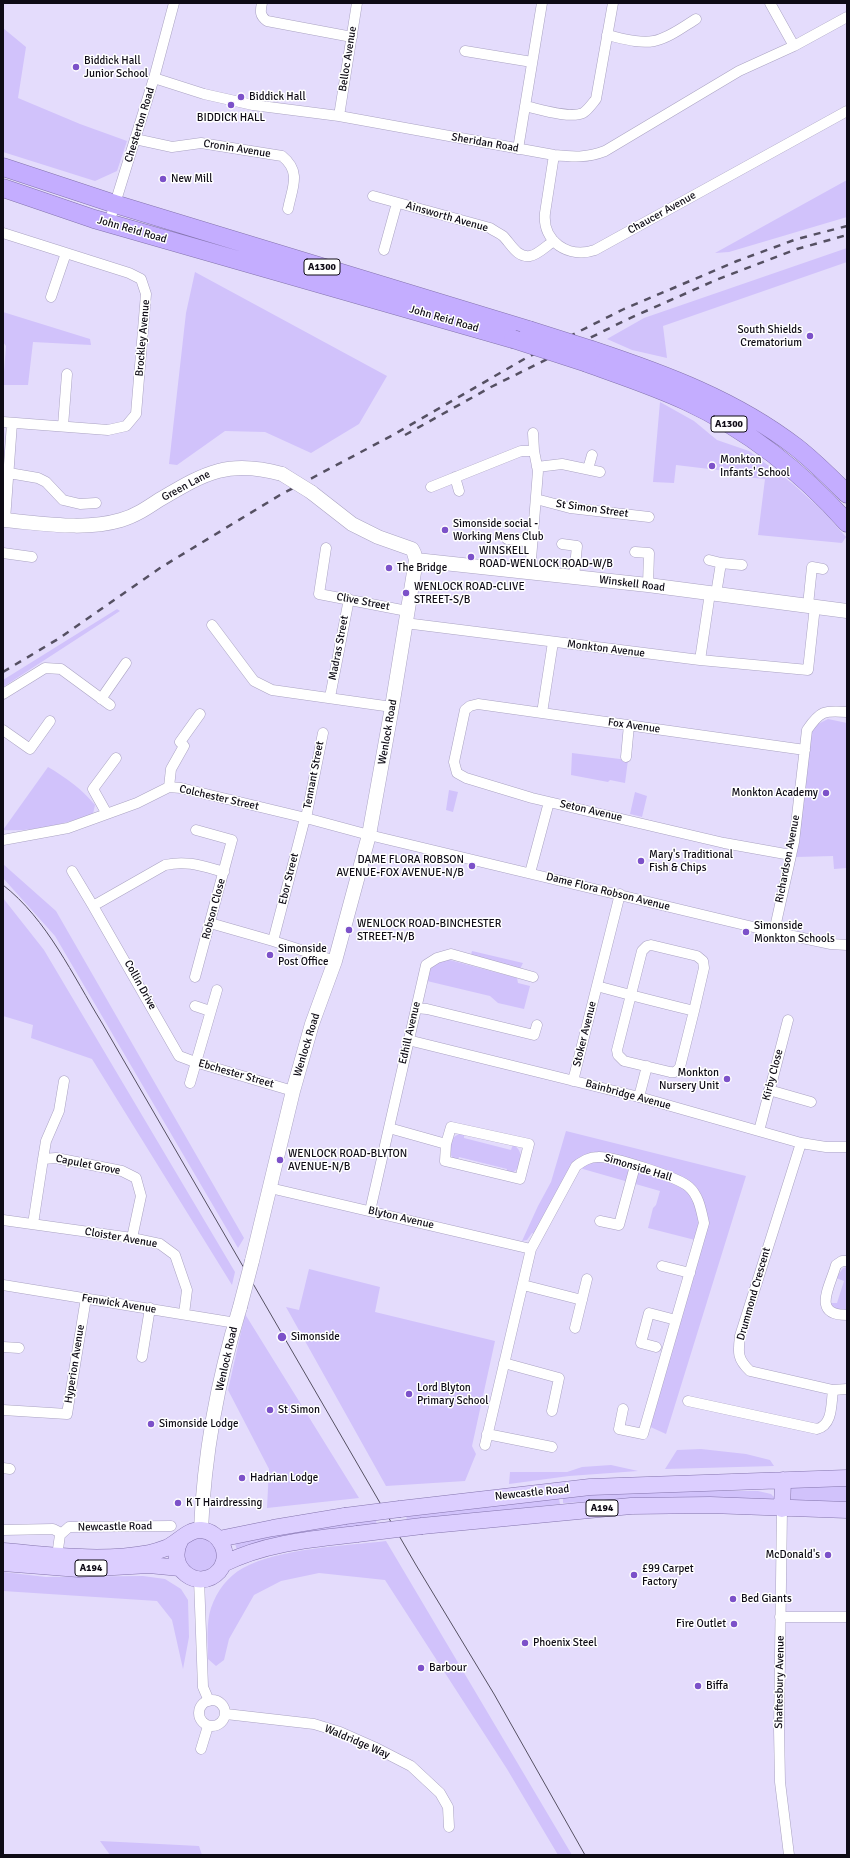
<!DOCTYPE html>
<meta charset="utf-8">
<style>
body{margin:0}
#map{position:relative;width:850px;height:1858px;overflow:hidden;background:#e4dcfc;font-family:Signika,sans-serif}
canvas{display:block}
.frame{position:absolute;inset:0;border:4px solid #0e0b15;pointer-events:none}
</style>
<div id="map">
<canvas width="850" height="1858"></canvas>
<div class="frame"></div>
</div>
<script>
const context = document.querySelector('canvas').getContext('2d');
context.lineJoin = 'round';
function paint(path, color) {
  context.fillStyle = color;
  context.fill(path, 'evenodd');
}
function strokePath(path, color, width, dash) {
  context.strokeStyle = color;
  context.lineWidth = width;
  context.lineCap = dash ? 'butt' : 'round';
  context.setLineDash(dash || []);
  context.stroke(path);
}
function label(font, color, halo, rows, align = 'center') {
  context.font = font + ' Signika,sans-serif';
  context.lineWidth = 3;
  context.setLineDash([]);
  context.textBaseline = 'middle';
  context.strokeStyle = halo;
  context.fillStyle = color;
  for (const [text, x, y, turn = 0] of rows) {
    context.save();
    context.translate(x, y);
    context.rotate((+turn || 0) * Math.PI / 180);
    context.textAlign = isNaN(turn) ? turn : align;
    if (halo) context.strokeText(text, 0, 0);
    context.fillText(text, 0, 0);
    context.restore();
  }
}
const green = new Path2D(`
 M3 28 26 47 18 98 80 124 127 141 117 171 95 181 3 152Z
 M847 180V217L729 252 715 253Z
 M847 248V262L663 326 667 358 632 350 607 339 644 318Z
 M195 272 387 376 359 424 311 453 265 432 225 431 177 465 169 464 186 313Z
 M3 312 90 339 91 345 33 342 28 385H3L6 346 3 342Z
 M660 402 694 421 717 440 749 451 793 484 823 511 846 537 842 543 758 535 765 479 726 475V471L676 465 674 483 653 482Z
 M117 609 120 611 3 687V680Z
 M828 719 847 723V868L834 869 833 856 796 857 812 730 816 725Z
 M572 753 628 760 625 783 610 780 608 782 571 775Z
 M48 767C65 777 82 789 95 805L93 814C65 824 34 832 3 830Z
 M449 790 458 792 453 812 446 810Z
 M635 792 647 796 642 817 630 814Z
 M3 864 56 911 244 1238 238 1248 55 936 3 878Z
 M3 898 44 950 235 1272 232 1285 92 1059 31 1038 33 1025 3 1016Z
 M472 951 523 963 520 969 470 958Z
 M446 959 517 978 518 983 530 986 524 1009 498 1003 490 996 427 981 431 965Z
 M566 1131 746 1176 666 1434 646 1425 699 1241 648 1228 653 1208 656 1205 660 1191 576 1167 534 1234 532 1233 527 1240 522 1241 538 1206 551 1182Z
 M459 1134H464V1138L511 1150 513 1144C527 1154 522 1172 506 1175L507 1169 459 1157 457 1163C447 1154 446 1140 459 1134Z
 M847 1267V1310H839L833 1307 831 1303H837L844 1281 836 1278 843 1268Z
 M309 1269 380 1287 375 1312 495 1341 472 1446 476 1454 465 1481 386 1486 286 1307 299 1310Z
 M245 1314 359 1498 267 1508 269 1469 228 1390Z
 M701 1449 746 1454 770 1460 774 1466 665 1469 677 1450Z
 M611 1465 638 1471 569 1476 509 1484 510 1472H567L582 1467Z
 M795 1484H847V1505L792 1504 789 1498V1490Z
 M653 1490 758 1491 771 1494 777 1500 665 1498 563 1503V1494Z
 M558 1494 560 1504 407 1521 406 1514Z
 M375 1518 377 1524 290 1535 237 1551 235 1543 269 1532Z
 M183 1554a17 17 0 1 1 34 0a17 17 0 1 1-34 0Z
 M386 1541 572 1855H558L507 1769 385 1580 319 1573 281 1581 254 1595 229 1639 224 1660 216 1666 208 1659C208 1643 206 1623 211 1608 217 1591 227 1577 243 1568 280 1548 344 1546 386 1541Z
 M3 1572 46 1577 143 1576 165 1579 181 1589 188 1600 189 1637 183 1669 172 1620 157 1601 3 1591Z
 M100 1841 199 1846 202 1855H110Z`);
const street = new Path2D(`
 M262 3C260 12 260 16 267 21L352 37
 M770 3 794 46
 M607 35C621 38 639 44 654 41 669 38 683 27 696 19
 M465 51 532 62
 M154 78 204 94 253 105 339 116 554 155C573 157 587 158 605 151L739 71 794 46 847 17
 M525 106C539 109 570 119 583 113 588 110 592 104 596 99L613 3
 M339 116 357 3
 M135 139 172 147 201 143 282 156C302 172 292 188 288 209
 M518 149 542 3
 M554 155 545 213C542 242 569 259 595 250L847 111
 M373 196 490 228C494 231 499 233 503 236 511 244 517 258 530 256 538 255 547 245 554 241
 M109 223 154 78 174 3
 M3 233 129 273 141 279 146 294 136 414 126 426 108 430 3 422
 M384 250 397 203
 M51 297 66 253
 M63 426 67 374
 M537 467 562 464 600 472
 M588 469 592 455
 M3 472 38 478 46 482 63 500 80 504 96 503
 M455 477 459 491
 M431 487 521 451H534
 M536 499 570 508 649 517
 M5 520 12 423
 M507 539 532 542
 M562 544 577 546 574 577
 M326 548 319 594 407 611
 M635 552 649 553 648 585
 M3 553 32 557
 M709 560 721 563
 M530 572 538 471 534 451 533 433
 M716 594 721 563 742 565
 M808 605 812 567 823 569
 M405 623 700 660 808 670 815 606
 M212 625 254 681 272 690 392 707
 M700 660 710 593
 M3 694 45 668 61 669 110 705
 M330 697 349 599
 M101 699 126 663
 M542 713 553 642
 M3 730 30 749 50 721
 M626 757 629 725
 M169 787 171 769 184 746 180 742 200 714
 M107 814 93 789 116 758
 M306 818 323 733
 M3 840 68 828 137 803 169 787 181 788 306 818 369 835 774 932 831 944 847 945
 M791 855 724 843 532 798 466 778 457 773 454 762 465 710 470 706 478 704 805 750
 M72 871 93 906
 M224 872C202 866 187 860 165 865L93 906 179 1056 195 1062 293 1091
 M530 873 549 802
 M210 923 273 941 335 961
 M774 932 794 842 807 730C820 711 824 710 847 712
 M273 941 305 818
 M195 977 232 840 196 830
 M597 986C629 995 662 1003 694 1011L680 1067C677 1071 675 1073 670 1072L624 1061 618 1055 617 1050 642 951 647 946 651 945 697 956 703 961 704 968 694 1011
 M195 1006 210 1011
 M416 1008 427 1009 534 1035 537 1025
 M408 1040 639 1097 801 1143 826 1147H847
 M573 1081 620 894
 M190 1083 217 990
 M769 1090 811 1102
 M639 1097 647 1066
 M389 1128 446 1144 451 1127 529 1144 520 1179 445 1161 446 1144
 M759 1131 788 1020
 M801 1143 740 1336C738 1352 737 1359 750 1371L833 1390 847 1389
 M43 1159 46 1141 59 1111 64 1081
 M270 1188 531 1249
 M370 1211 426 965 437 958 451 954 533 977
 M3 1220 132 1238 160 1244 175 1255 187 1290 184 1314
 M600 1221 619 1225 635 1166
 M33 1224 43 1159 56 1158 122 1171 136 1178 141 1196 132 1238
 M847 1261H842L836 1265C830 1287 811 1315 847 1315
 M662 1266 690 1273
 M3 1285 236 1323
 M523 1285 582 1300
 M575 1328 587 1279
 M3 1347 19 1348
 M656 1347 641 1343 649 1313 676 1320
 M142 1357 150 1308
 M504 1363 559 1378 552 1411
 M688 1401 817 1429C833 1425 831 1404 833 1390
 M3 1410 67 1414 86 1298
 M487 1434 552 1447
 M485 1445 531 1249 576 1166C583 1161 589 1157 598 1157 612 1156 678 1177 689 1187 699 1196 701 1210 704 1223L643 1434 619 1429 623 1409
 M3 1468 10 1469
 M782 1509 779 1729 780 1782 789 1855
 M3 1530 53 1529 61 1533
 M57 1556 60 1535 69 1527 171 1526
 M199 1579 203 1687 209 1701
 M780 1617H847
 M199 1713a13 13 0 1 1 26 0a13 13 0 1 1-26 0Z
 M226 1714 314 1724 340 1732 374 1747 411 1766 440 1793 448 1807 449 1827
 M201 1749 208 1726`);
const secondary = new Path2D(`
 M3 520C41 523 84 531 121 520 135 516 147 508 159 500 205 473 227 459 282 474
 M416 560 648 585 847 611
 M252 1261 293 1091 312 1024 335 961 369 835 392 707 416 560 414 553 412 549 378 537 352 524 311 492
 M201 1530C204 1455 218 1379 240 1307`);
const primary = new Path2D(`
 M400 1509 590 1487 847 1478
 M782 1509 783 1480
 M422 1526 631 1506 710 1505 847 1510
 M219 1539 273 1528 345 1516
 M3 1551C51 1555 101 1562 149 1553 154 1552 161 1550 166 1548 178 1543 188 1529 201 1530 221 1532 232 1555 219 1571 199 1593 164 1568 181 1539
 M3 1563 79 1569 149 1565 180 1568
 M223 1564C265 1543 312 1539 357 1534`);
const highway = new Path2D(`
 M3 167 115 204 529 330
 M3 188 94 219 513 339
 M592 350C664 374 735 400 796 447 814 461 831 478 847 494
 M587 363C620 375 654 386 686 401 747 429 803 473 847 523`);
const tram = new Path2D(`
 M3 885C47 919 73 976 102 1023L416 1565 494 1694 585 1855`);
const rail = new Path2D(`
 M405 435 491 387 628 319 716 280 797 249 847 235
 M3 672 58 639 160 568 280 495 393 435 526 358 624 309 737 261 797 239 847 226`);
const secondaryBridge = new Path2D(`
 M282 474 311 492
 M240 1307 252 1261`);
const primaryBridge = new Path2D(`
 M345 1516 400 1509
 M357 1534 422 1526`);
const highwayBridge = new Path2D(`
 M529 330 592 350
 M513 339 587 363`);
const markers = [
 [76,67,4,"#7c51c9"],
 [241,97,4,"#7c51c9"],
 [231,105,4,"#7c51c9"],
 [163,179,4,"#7c51c9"],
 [810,336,4,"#7c51c9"],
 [712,466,4,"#7c51c9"],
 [445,530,4,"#7c51c9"],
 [471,557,4,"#7c51c9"],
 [389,568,4,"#7c51c9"],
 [406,593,4,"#7c51c9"],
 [826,793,4,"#7c51c9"],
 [641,861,4,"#7c51c9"],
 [472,866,4,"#7c51c9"],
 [349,930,4,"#7c51c9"],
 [746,932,4,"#7c51c9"],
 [270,955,4,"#7c51c9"],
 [727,1079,4,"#7c51c9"],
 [280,1160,4,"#7c51c9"],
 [282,1337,5,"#7c51c9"],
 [409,1394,4,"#7c51c9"],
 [270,1410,4,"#7c51c9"],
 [151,1424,4,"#7c51c9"],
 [242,1478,4,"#7c51c9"],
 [178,1503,4,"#7c51c9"],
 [828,1555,4,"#7c51c9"],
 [634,1575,4,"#7c51c9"],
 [733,1599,4,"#7c51c9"],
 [734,1624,4,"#7c51c9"],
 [525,1643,4,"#7c51c9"],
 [421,1668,4,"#7c51c9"],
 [698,1686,4,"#7c51c9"]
];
const shields = [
 [322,267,36],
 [729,424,36],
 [602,1508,32],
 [91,1568,32]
];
const shieldNames = [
 ["A1300",322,267],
 ["A1300",729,424],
 ["A194",602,1508],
 ["A194",91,1568]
];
const streetNames = [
 ["Belloc Avenue",348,59,-81],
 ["Chesterton Road",140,125,-73],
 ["Sheridan Road",485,143,10],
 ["Cronin Avenue",237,149,9],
 ["Chaucer Avenue",662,213,-29],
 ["Ainsworth Avenue",447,217,16],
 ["John Reid Road",132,230,16],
 ["John Reid Road",444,319,16],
 ["Brockley Avenue",143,338,-85],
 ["Green Lane",186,486,-28],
 ["St Simon Street",592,509,8],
 ["Winskell Road",632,584,7],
 ["Clive Street",363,602,11],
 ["Madras Street",339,648,-79],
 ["Monkton Avenue",606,649,7],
 ["Fox Avenue",634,726,8],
 ["Wenlock Road",388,732,-80],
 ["Tennant Street",314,775,-79],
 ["Colchester Street",219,798,13],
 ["Seton Avenue",591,811,13],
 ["Richardson Avenue",788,859,-79],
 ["Ebor Street",289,879,-76],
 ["Dame Flora Robson Avenue",608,892,14],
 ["Robson Close",214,909,-75],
 ["Collin Drive",140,985,61],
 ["Edhill Avenue",410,1033,-77],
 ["Stoker Avenue",585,1034,-76],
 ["Wenlock Road",307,1045,-73],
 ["Ebchester Street",236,1074,16],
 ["Kirby Close",773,1075,-75],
 ["Bainbridge Avenue",628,1095,15],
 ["Capulet Grove",88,1165,11],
 ["Simonside Hall",638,1168,17],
 ["Blyton Avenue",401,1218,13],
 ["Cloister Avenue",121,1238,10],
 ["Drummond Crescent",754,1294,-74],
 ["Fenwick Avenue",119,1304,9],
 ["Wenlock Road",227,1359,-77],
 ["Hyperion Avenue",75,1364,-81],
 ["Newcastle Road",532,1493,-6],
 ["Newcastle Road",115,1527,-1],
 ["Shaftesbury Avenue",780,1682,-89],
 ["Waldridge Way",357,1742,23]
];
const poiNames = [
 ["Biddick Hall",84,61],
 ["Junior School",84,74],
 ["Biddick Hall",249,97],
 ["BIDDICK HALL",231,118,"center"],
 ["New Mill",171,179],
 ["South Shields",802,330,"right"],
 ["Crematorium",802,343,"right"],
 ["Monkton",720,460],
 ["Infants' School",720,473],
 ["Simonside social -",453,524],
 ["Working Mens Club",453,537],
 ["WINSKELL",479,551],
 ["ROAD-WENLOCK ROAD-W/B",479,564],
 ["The Bridge",397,568],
 ["WENLOCK ROAD-CLIVE",414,587],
 ["STREET-S/B",414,600],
 ["Monkton Academy",818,793,"right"],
 ["Mary's Traditional",649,855],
 ["Fish & Chips",649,868],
 ["DAME FLORA ROBSON",464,860,"right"],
 ["AVENUE-FOX AVENUE-N/B",464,873,"right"],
 ["WENLOCK ROAD-BINCHESTER",357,924],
 ["STREET-N/B",357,937],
 ["Simonside",754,926],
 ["Monkton Schools",754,939],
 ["Simonside",278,949],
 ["Post Office",278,962],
 ["Monkton",719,1073,"right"],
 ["Nursery Unit",719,1086,"right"],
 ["WENLOCK ROAD-BLYTON",288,1154],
 ["AVENUE-N/B",288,1167],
 ["Simonside",291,1337],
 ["Lord Blyton",417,1388],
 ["Primary School",417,1401],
 ["St Simon",278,1410],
 ["Simonside Lodge",159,1424],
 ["Hadrian Lodge",250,1478],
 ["K T Hairdressing",186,1503],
 ["McDonald's",820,1555,"right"],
 ["£99 Carpet",642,1569],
 ["Factory",642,1582],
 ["Bed Giants",741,1599],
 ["Fire Outlet",726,1624,"right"],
 ["Phoenix Steel",533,1643],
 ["Barbour",429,1668],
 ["Biffa",706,1686]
];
paint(green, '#d1c2fb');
strokePath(street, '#aaa3c2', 11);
strokePath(secondary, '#aaa3c2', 15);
strokePath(primary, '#8474ad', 17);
strokePath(highway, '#8474ad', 19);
strokePath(street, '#fff', 10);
strokePath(secondary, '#fff', 14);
strokePath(primary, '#dcceff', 16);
strokePath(highway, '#c4adff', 18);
strokePath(tram, '#555062', 1);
strokePath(rail, '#555062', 2.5, [7, 7]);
strokePath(secondaryBridge, '#aaa3c2', 15, []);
strokePath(primaryBridge, '#8474ad', 17, []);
strokePath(highwayBridge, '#8474ad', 19, []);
strokePath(secondaryBridge, '#fff', 14);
strokePath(primaryBridge, '#dcceff', 16);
strokePath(highwayBridge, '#c4adff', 18);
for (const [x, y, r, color] of markers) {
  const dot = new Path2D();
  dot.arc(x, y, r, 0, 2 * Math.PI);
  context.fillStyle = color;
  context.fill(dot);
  strokePath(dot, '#fff', 1.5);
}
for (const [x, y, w] of shields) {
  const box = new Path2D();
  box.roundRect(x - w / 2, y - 8, w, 16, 3);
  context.fillStyle = '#fff';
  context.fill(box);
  strokePath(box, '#0e0b15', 1);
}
label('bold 10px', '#0e0b15', null, shieldNames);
label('11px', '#0e0b15', '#fff', streetNames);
label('11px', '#0e0b15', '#fff', poiNames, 'left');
</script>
